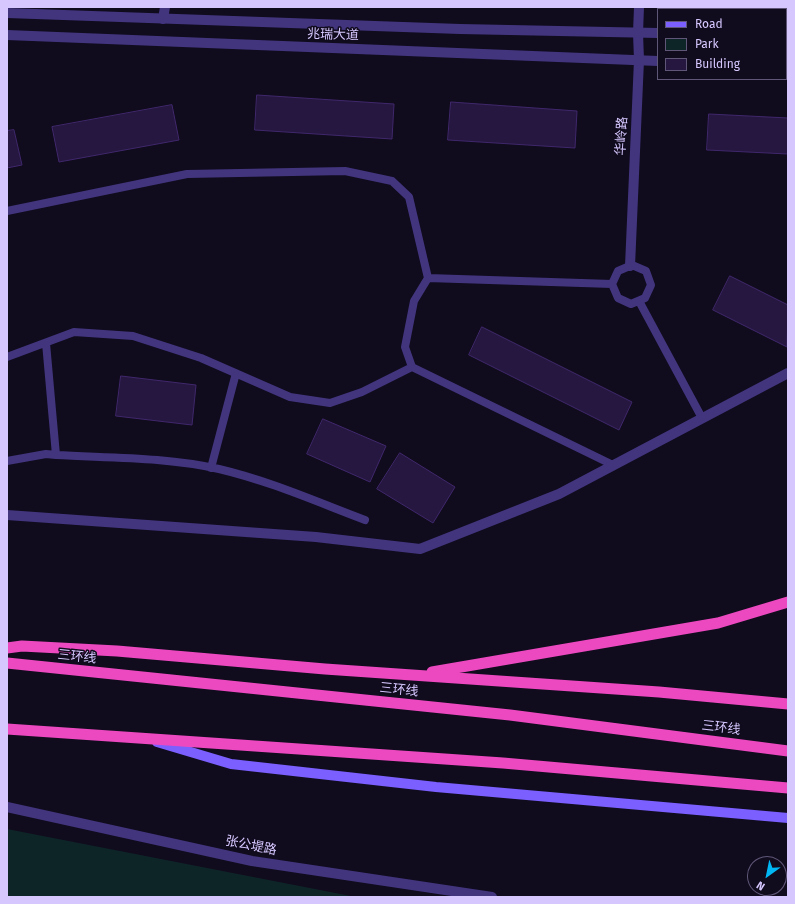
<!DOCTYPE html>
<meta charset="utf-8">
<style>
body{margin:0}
#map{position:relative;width:795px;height:904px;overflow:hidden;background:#110b1e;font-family:"Fira Sans",sans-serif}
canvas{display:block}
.frame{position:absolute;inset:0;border:8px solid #d6c8ff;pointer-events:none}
.legend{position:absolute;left:657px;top:8px;width:130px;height:72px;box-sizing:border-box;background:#110b1e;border:1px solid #605778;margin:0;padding:5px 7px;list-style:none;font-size:12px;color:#d6c8ff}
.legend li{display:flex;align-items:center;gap:8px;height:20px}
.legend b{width:20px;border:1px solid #605778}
.north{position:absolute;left:747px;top:856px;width:40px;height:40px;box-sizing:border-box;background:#110b1e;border:1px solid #605778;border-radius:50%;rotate:213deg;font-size:11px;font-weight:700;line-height:16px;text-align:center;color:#d6c8ff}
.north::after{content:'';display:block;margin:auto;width:14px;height:18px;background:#00b6f3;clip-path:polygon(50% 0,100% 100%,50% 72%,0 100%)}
</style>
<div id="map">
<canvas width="795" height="904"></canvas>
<div class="frame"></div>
<ul class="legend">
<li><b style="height:5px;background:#7b5fff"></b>Road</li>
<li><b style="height:11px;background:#0e2528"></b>Park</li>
<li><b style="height:11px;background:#25173f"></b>Building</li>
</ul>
<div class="north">N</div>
</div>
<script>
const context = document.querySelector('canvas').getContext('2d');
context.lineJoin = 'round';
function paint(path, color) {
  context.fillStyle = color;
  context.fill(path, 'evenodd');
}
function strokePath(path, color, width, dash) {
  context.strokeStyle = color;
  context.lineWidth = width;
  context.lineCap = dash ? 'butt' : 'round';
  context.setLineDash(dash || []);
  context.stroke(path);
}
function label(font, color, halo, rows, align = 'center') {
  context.font = font + ' "Fira Sans","Noto Sans SC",sans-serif';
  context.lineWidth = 3;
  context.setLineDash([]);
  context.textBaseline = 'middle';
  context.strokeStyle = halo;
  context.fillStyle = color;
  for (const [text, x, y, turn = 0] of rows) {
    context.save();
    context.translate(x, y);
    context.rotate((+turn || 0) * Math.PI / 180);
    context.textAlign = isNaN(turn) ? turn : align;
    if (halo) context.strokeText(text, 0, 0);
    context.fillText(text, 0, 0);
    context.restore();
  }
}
const green = new Path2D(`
 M7 829 356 897H7Z`);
const building = new Path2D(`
 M257 95 394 104 392 139 255 130Z
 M451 102 577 111 575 148 448 140Z
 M172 105 179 140 59 162 52 127Z
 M709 114 788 118V154L707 150Z
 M14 130 22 165 7 168V131Z
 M730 276 788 305 787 347 713 310Z
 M482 327 632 402 619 430 469 355Z
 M121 376 196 385 192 425 116 416Z
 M323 419 386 446 370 482 307 454Z
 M400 453 455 487 433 523 377 489Z`);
const service = new Path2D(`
 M7 211 187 174 345 171 392 181 409 197 428 278
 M632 265 646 271 651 285 645 298 631 304 618 298 612 284 618 271Z
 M612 284 428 278 414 301 405 347 412 367 613 465
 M639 301 702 418
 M46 343 56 455
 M7 357 74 332 133 336 201 358 290 397 330 403 362 392 412 367
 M7 461 46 454 56 455C110 458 166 457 219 469 270 481 317 502 365 520
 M211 468 236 373`);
const minor = new Path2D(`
 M163 19 165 7
 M630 266 639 60 638 33 639 7
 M7 515 316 537 420 549 559 494 788 373`);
const tertiary = new Path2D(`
 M7 13 460 29 658 33
 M7 35 658 61
 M786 36H788
 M786 65 788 66
 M7 807 252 861 492 897`);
const secondary = new Path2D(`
 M157 742 231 764 436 787 788 818`);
const trunk = new Path2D(`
 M7 648 22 646 117 651 325 669 659 692 788 704
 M7 663 510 715 788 751
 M432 672 718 623 788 602
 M7 729 503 763 788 788`);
const streetNames = [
 ["兆瑞大道",333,35,2],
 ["华岭路",622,136,-87],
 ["三环线",77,657,6],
 ["三环线",399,690,6],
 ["三环线",721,728,7],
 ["张公堤路",251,846,11]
];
paint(green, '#0e2528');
paint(building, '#25173f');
strokePath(building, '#40286c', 1);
strokePath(service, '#42357e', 8);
strokePath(minor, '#42357e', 10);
strokePath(tertiary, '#42357e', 10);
strokePath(secondary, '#7b5fff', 10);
strokePath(trunk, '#ec49c0', 11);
label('13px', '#d6c8ff', '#110b1e', streetNames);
</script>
